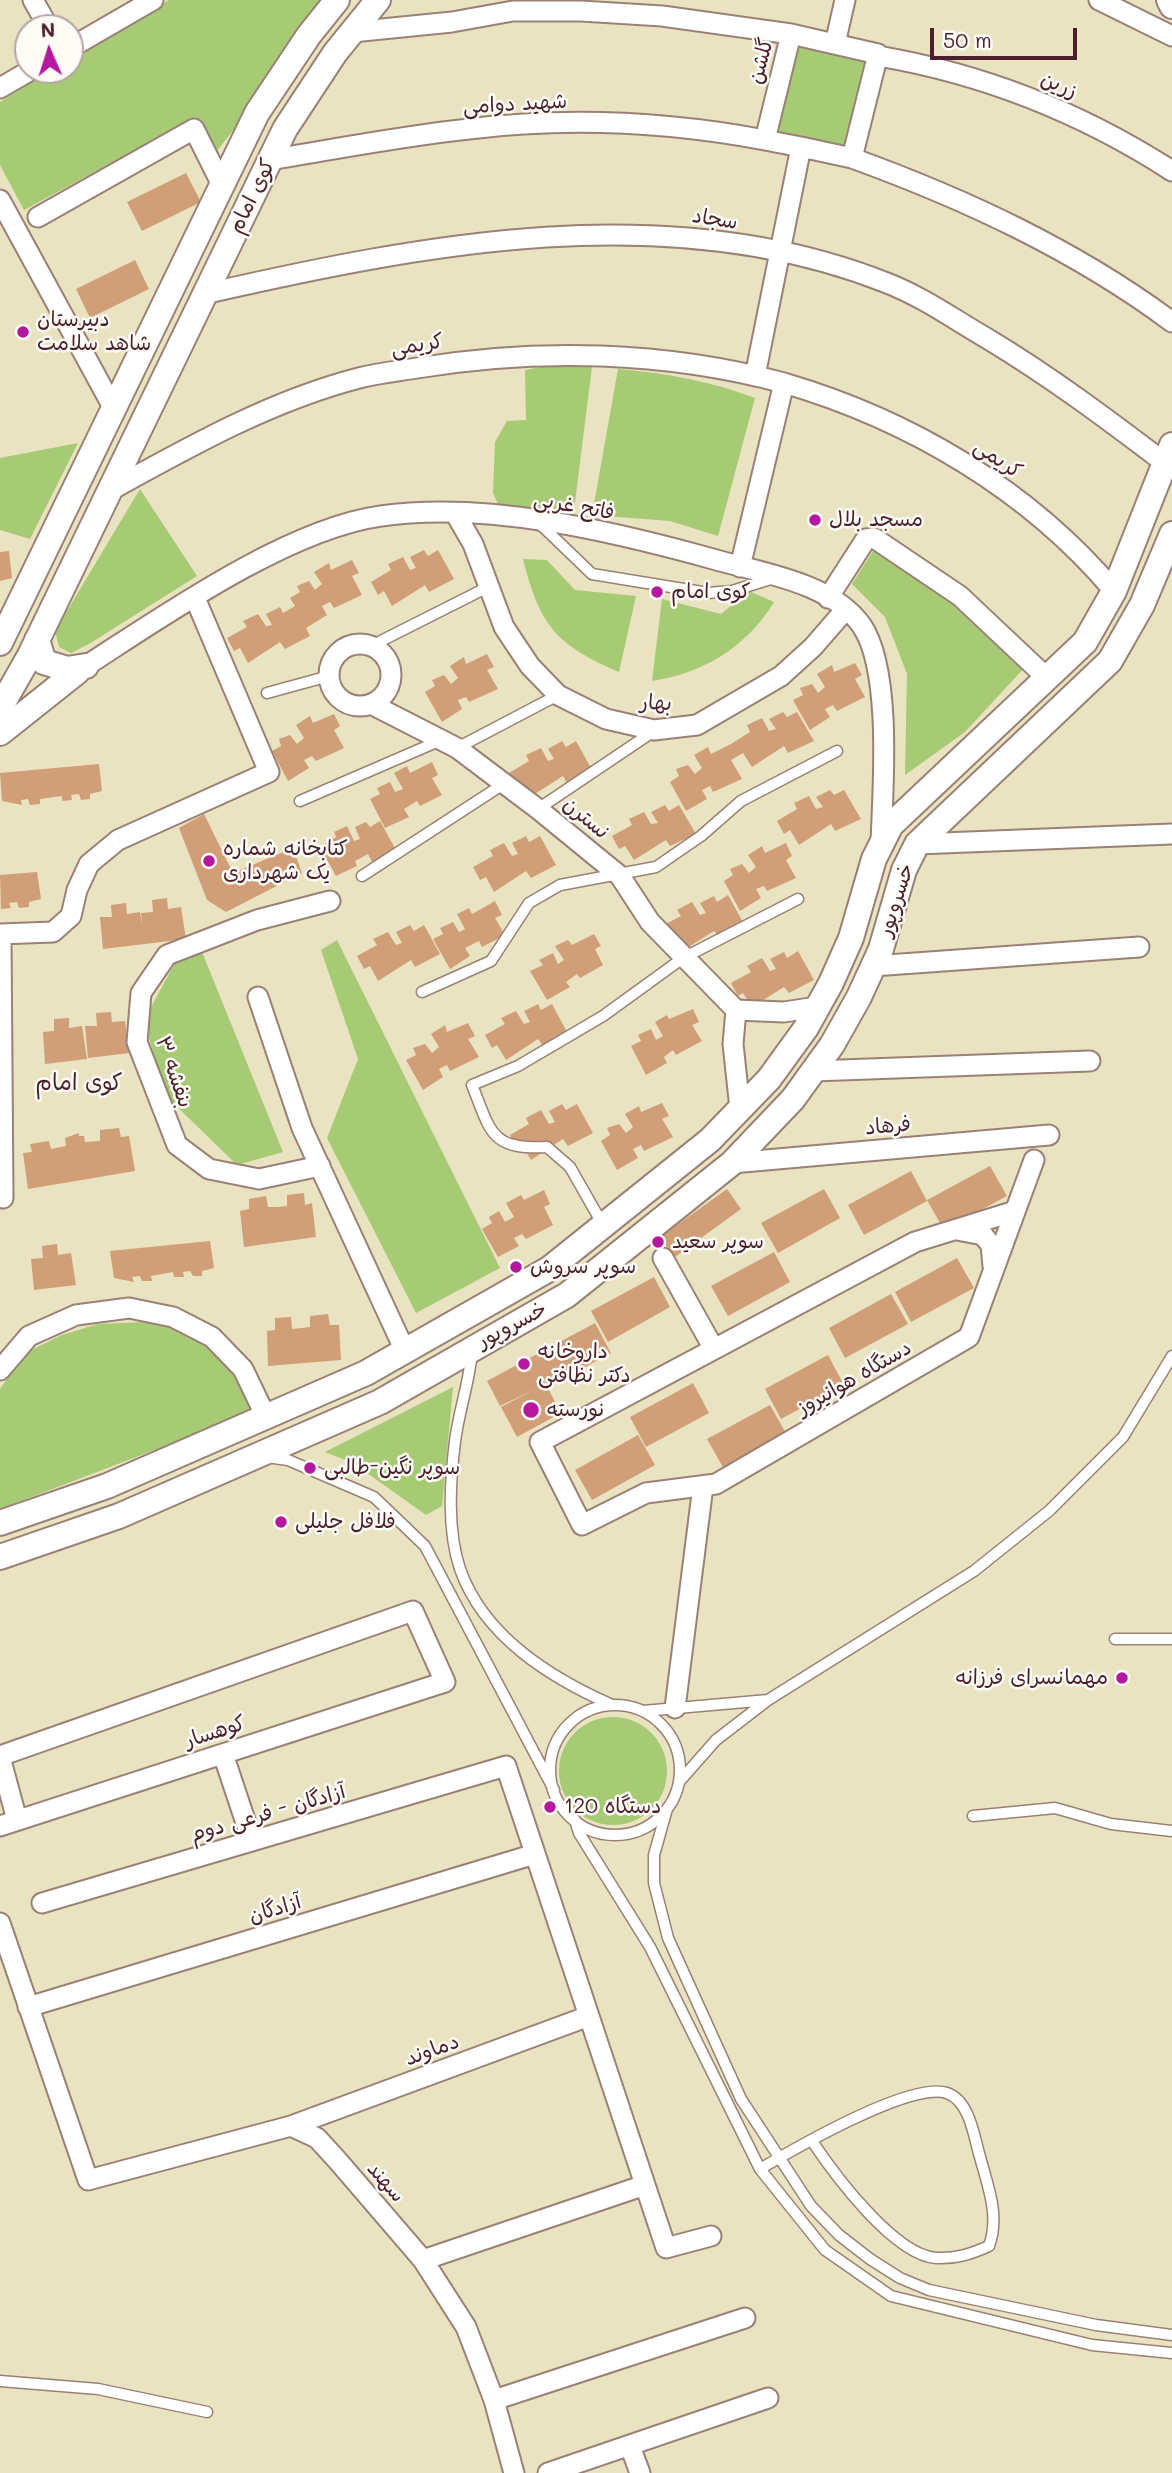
<!DOCTYPE html>
<meta charset="utf-8">
<style>
body{margin:0}
#map{position:relative;width:1172px;height:2473px;overflow:hidden;background:#eae3c1;font-family:Mali,sans-serif}
canvas{display:block}
.north{position:absolute;left:14px;top:14px;width:70px;height:70px;box-sizing:border-box;background:#fdfcf7;border:2px solid #b5a4a5;border-radius:50%;rotate:357deg;font-size:19px;font-weight:700;line-height:28px;text-align:center;color:#4a1f2b}
.north::after{content:'';display:block;margin:auto;width:24px;height:32px;background:#b5179e;clip-path:polygon(50% 0,100% 100%,50% 72%,0 100%)}
.scale{position:absolute;left:930px;top:28px;width:147px;height:32px;box-sizing:border-box;border:4px solid #4a1f2b;border-top:0;padding-left:9px;font-size:21px;line-height:24px;white-space:nowrap;color:#4a1f2b;-webkit-text-stroke:5px #fdfcf7;paint-order:stroke}
</style>
<div id="map">
<canvas width="1172" height="2473"></canvas>
<div class="north">N</div>
<div class="scale">50 m</div>
</div>
<script>
const context = document.querySelector('canvas').getContext('2d');
context.lineJoin = 'round';
function paint(path, color) {
  context.fillStyle = color;
  context.fill(path, 'evenodd');
}
function strokePath(path, color, width, dash) {
  context.strokeStyle = color;
  context.lineWidth = width;
  context.lineCap = dash ? 'butt' : 'round';
  context.setLineDash(dash || []);
  context.stroke(path);
}
function label(font, color, halo, rows, align = 'center') {
  context.font = font + ' Mali,"Playpen Sans Arabic",sans-serif';
  context.lineWidth = 5;
  context.setLineDash([]);
  context.textBaseline = 'middle';
  context.strokeStyle = halo;
  context.fillStyle = color;
  for (const [text, x, y, turn = 0] of rows) {
    context.save();
    context.translate(x, y);
    context.rotate((+turn || 0) * Math.PI / 180);
    context.textAlign = isNaN(turn) ? turn : align;
    if (halo) context.strokeText(text, 0, 0);
    context.fillText(text, 0, 0);
    context.restore();
  }
}
const green = new Path2D(`
 M169 0H337L212 157 167 133 24 210 0 165V102L53 70H70V60Z
 M796 45 868 60 847 148 773 135Z
 M557 364 592 367 574 510 557 518 517 512 498 504 493 493 495 442 507 421 526 420 525 370Z
 M618 369C666 373 710 381 755 398L718 536 670 521 592 515Z
 M78 443 30 539 0 530V458Z
 M140 489 197 576 89 644 71 653 59 647 55 631Z
 M878 543 966 604 1026 666 965 732 905 775 907 674 885 617 852 584Z
 M523 559 547 560 575 590 636 596 619 672C556 645 540 626 523 559Z
 M749 591 774 602C746 648 703 673 652 681L662 599 721 614Z
 M337 940 500 1268 416 1313 327 1138 358 1059 321 950Z
 M200 947 283 1152 237 1165 165 1095 144 1020 175 963Z
 M144 1322 193 1330 243 1381 257 1411 0 1509V1389L23 1354 62 1335 98 1324Z
 M453 1387 442 1506 426 1515 353 1463 325 1452Z
 M559 1771a54 54 0 1 1 108 0a54 54 0 1 1-108 0Z`);
const building = new Path2D(`
 M186 173 201 202 142 231 127 202Z
 M135 260 149 289 90 318 76 289Z
 M424 550 428 556 438 550 454 579 429 592 425 585 392 606 384 591 378 595 371 582 391 570 388 564 403 557 410 570 416 568 410 557Z
 M9 551 12 578 0 581V552Z
 M352 560 359 573 352 576 362 595 334 608 330 602 322 606 327 615 306 628 310 636 285 649 280 642 248 663 240 648 234 651 227 638 247 627 243 621 258 614 266 626 272 625 266 614 280 607 283 613 295 606 290 598 300 592 297 586 309 581 315 590 322 584 314 572 329 563 331 570Z
 M487 654 494 667 487 670 498 689 469 702 466 697 458 700 462 709 442 722 425 692 435 686 432 680 444 675 451 684 458 678 450 666 464 657 466 664Z
 M855 663 862 675 855 679 865 697 837 711 833 705 825 709 830 717 810 730 793 700 803 695 800 688 812 684 818 693 825 687 817 674 832 665 834 672Z
 M783 712 787 717 797 712 814 741 788 753 784 746 752 767 743 753 731 760 742 779 713 792 710 786 702 790 707 799 686 811 670 782 679 776 676 769 688 765 695 774 702 768 694 755 708 747 711 754 731 744 750 732 747 725 762 718 769 731 776 729 769 719Z
 M334 714 340 726 334 730 344 748 316 761 312 756 304 760 309 768 288 781 272 751 281 746 279 739 290 735 297 744 304 738 296 725 310 716 313 723Z
 M562 741 566 747 576 741 592 770 567 783 563 776 530 797 522 782 516 785 509 773 529 761 526 755 541 748 548 761 554 759 548 749Z
 M432 762 438 775 432 778 442 795 420 806 417 801 404 809 409 817 385 828 370 799 380 794 377 788 390 782 395 792 403 789 394 773 407 766 410 773Z
 M99 764 102 791 90 794V799L81 800 79 794 71 795 72 800 62 801V796L40 799V804L30 805 28 799 21 800 22 805 2 801 0 773Z
 M830 790 834 795 844 790 861 819 835 831 831 824 799 845 790 830 784 834 777 821 797 809 794 803 809 796 816 809 823 807 816 797Z
 M665 805 669 811 679 805 696 834 670 846 666 840 634 860 625 846 619 849 612 836 632 825 629 819 644 812 651 824 658 823 651 812Z
 M204 814 233 873 293 848 302 873 226 912 207 900 179 828Z
 M380 821 396 850 372 862 368 854 355 861 357 866 336 876 327 860 323 862 315 850 336 837 334 832 347 826 354 841 360 839 355 827 366 822 370 827Z
 M526 836 529 842 540 836 556 865 531 878 526 871 494 892 486 877 480 880 473 867 493 856 490 850 504 843 512 856 518 854 512 843Z
 M786 843 792 856 786 860 796 878 767 891 764 886 756 889 761 898 740 911 724 881 733 875 730 869 742 864 749 873 756 867 748 855 762 846 765 853Z
 M37 872 41 899 29 902V907L19 908 17 902 9 903 11 908 1 909 0 875Z
 M728 895 744 924 719 937 714 931 682 951 660 927 681 916 677 910 692 902 700 915 706 913 700 903 714 896 717 902Z
 M167 898 168 909 181 907 186 939 103 949 100 917H112L111 905 126 903 127 914 140 912 142 926 141 913 153 912 152 900Z
 M495 901 502 915 495 918 505 935 482 947 479 941 465 948 470 956 450 969 433 939 443 934 440 928 453 922 459 932 465 929 457 914 469 908 472 914Z
 M410 925 414 931 424 925 440 954 415 967 411 960 378 981 370 966 364 969 357 956 377 945 373 939 388 932 396 945 402 943 396 932Z
 M594 934 601 946 595 949 603 965 580 978 577 974 566 982 570 987 547 1000 530 971 543 965 539 960 553 953 558 964 564 960 555 946 568 940 572 945Z
 M798 951 814 980 789 993 784 987 752 1007 743 993 738 996 731 983 751 972 747 966 762 958 770 971 776 969 770 959 784 952 787 958Z
 M538 1004 541 1010 552 1004 567 1032 543 1046 538 1039 506 1060 497 1045 492 1048 485 1035 505 1024 501 1018 516 1011 524 1024 530 1022 524 1011Z
 M693 1009 699 1022 692 1025 702 1041 676 1055 673 1050 664 1057 667 1063 646 1075 631 1046 641 1041 638 1035 651 1029 656 1040 663 1036 655 1022 667 1015 669 1019Z
 M111 1012 112 1022 125 1021 129 1053 88 1058 85 1026H97L96 1013Z
 M69 1018V1028L82 1026 87 1059 45 1064 43 1032 54 1031V1019Z
 M468 1023 475 1036 468 1039 479 1057 450 1071 447 1065 439 1069 443 1077 423 1090 406 1060 416 1055 413 1048 425 1044 432 1053 439 1047 431 1034 445 1025 447 1032Z
 M662 1103 669 1116 662 1119 673 1137 644 1151 641 1145 633 1149 638 1158 617 1170 601 1141 610 1135 607 1128 619 1124 626 1133 633 1127 625 1114 639 1106 641 1112Z
 M562 1104 566 1110 577 1104 593 1133 568 1146 563 1139 531 1160 522 1145 517 1148 510 1135 529 1124 526 1118 541 1110 549 1124 555 1122 549 1111Z
 M119 1128 121 1137 129 1136 135 1171 28 1189 23 1153 32 1152 30 1144 49 1141 51 1149 66 1146 65 1138 79 1133V1136H84L85 1142 100 1141V1130Z
 M990 1166 1007 1196 944 1230 927 1200Z
 M911 1171 927 1201 864 1235 848 1205Z
 M727 1189 741 1209 675 1257 660 1237Z
 M824 1189 840 1218 778 1253 761 1223Z
 M544 1190 550 1204 544 1207 553 1225 526 1239 522 1234 514 1238 519 1246 498 1257 482 1229 492 1223 489 1217 499 1211 505 1222 514 1217 506 1203 521 1195 524 1200Z
 M304 1193 305 1205 312 1203 316 1237 244 1247 240 1211 249 1209V1199L266 1196 268 1207H277L287 1206V1195Z
 M210 1241 214 1268 202 1271V1276H193L190 1271 183 1272 184 1277H174L173 1272 151 1276 152 1281H142L140 1276 132 1277 134 1282 114 1278 110 1251Z
 M57 1244 58 1255 71 1253 76 1285 34 1290 31 1259 43 1258 42 1246Z
 M774 1252 790 1282 728 1316 711 1286Z
 M957 1258 974 1288 911 1322 895 1292Z
 M654 1277 670 1307 608 1342 591 1311Z
 M891 1294 908 1324 845 1358 829 1328Z
 M328 1314 330 1325H339L341 1360 268 1366 267 1331 275 1330V1318L291 1317 292 1329 302 1328 310 1327V1316Z
 M595 1323 611 1353 549 1387 540 1373 561 1413 517 1437 501 1407 535 1389 500 1406 487 1381Z
 M828 1355 844 1385 781 1419 765 1389Z
 M693 1383 709 1413 646 1447 630 1417Z
 M770 1405 787 1435 724 1469 707 1439Z
 M638 1435 655 1465 592 1500 575 1470Z`);
const service = new Path2D(`
 M540 524 592 574 708 593 732 591 774 578
 M371 646 490 586
 M267 693 329 676
 M457 748 558 695
 M300 801 439 741
 M538 809 654 731
 M362 876 505 783
 M422 992 491 961 529 903 560 885 656 867 701 836 741 801 837 751
 M603 1225 570 1167 547 1147C490 1150 491 1132 472 1085L518 1066 603 1016 683 958 798 899
 M472 1352C469 1383 459 1411 455 1441 450 1482 447 1530 460 1569 484 1637 551 1678 612 1705
 M267 1457 288 1460 374 1497 425 1546 554 1790
 M1115 1639H1172
 M550 1770a65 65 0 1 1 130 0a65 65 0 1 1-130 0Z
 M643 1711 768 1700
 M679 1782 716 1740 768 1700 974 1571 1049 1511 1123 1437 1172 1356
 M667 1809 654 1855V1883L668 1938 741 2099 811 2206 839 2235 870 2259 900 2278 929 2290 1096 2325 1172 2335
 M973 1816 1055 1808 1111 1824 1172 1831
 M575 1820 579 1833 650 1947 760 2169 825 2250 891 2296 1092 2345 1172 2353
 M760 2169C794 2149 911 2081 947 2093 970 2101 974 2137 980 2157 988 2187 1000 2216 989 2246 971 2254 956 2259 936 2258 894 2255 834 2174 812 2141
 M0 2381 98 2389 207 2412`);
const minor = new Path2D(`
 M33 0 49 28
 M1099 0 1172 36
 M352 32 452 22 513 11H581L662 16 791 34
 M835 44 845 0
 M70 48 153 0
 M878 56C984 74 1082 113 1172 171
 M0 88 31 70
 M852 158C965 199 1075 250 1172 322
 M269 160C336 149 402 136 469 129 567 117 668 122 765 140
 M0 200 114 409
 M38 217 194 129 222 185
 M204 294C424 244 669 196 887 283 923 297 955 320 988 339 1051 377 1107 419 1165 463
 M755 376 801 147 852 158 878 54 791 34 765 140 801 147
 M784 383C910 420 1029 490 1114 591
 M109 491C189 447 270 401 359 378 378 373 398 371 417 368 538 348 665 351 784 383L740 567
 M455 513 473 544 504 627 530 666 558 695 606 719 654 730 697 725 781 676 813 647 846 609
 M828 598 866 539 874 538 960 596 1047 678
 M329 675a31 31 0 1 1 62 0a31 31 0 1 1-62 0Z
 M78 671C159 619 286 529 381 516 486 501 612 531 713 559 761 573 831 582 862 626 892 671 883 788 881 842
 M371 704 457 748 538 809 620 876 650 922 736 1010
 M917 844 1172 834
 M0 934 53 932 71 916 77 890 89 864 118 840 269 772 195 598
 M1 934 3 1198
 M873 966 1139 947
 M258 997 302 1128 405 1351
 M813 1071 1090 1061
 M740 1109 733 1044 736 1010 784 1012 817 1007
 M732 1163 1049 1135
 M320 1166 259 1179 209 1169 177 1145 137 1042 141 993 167 955 257 920 330 901
 M1015 1211 915 1242 540 1442 582 1525 646 1493 716 1484 969 1337 1034 1160
 M957 1230 983 1235 991 1245 993 1266
 M663 1258 714 1349
 M0 1370 29 1336 76 1315 129 1308 173 1317 212 1337 243 1369 265 1415
 M675 1708 703 1486
 M223 1754 252 1841
 M0 1756 413 1611 445 1682 0 1826
 M0 1757 17 1820
 M42 1903 506 1766 666 2248 711 2236
 M0 1923 88 2180 291 2126 317 2138 338 2161 423 2260 466 2327 494 2400 514 2473
 M28 2007 535 1854
 M291 2126 589 2016
 M423 2260 645 2185
 M494 2400 745 2318
 M630 2446 640 2473
 M548 2473 768 2398`);
const tertiary = new Path2D(`
 M1169 0 1172 6
 M37 640 44 662 67 669 86 666
 M0 643 257 113 309 35 337 0
 M0 708 29 657 285 129 335 53 378 0
 M0 733 78 671
 M0 1523 107 1486 366 1373 549 1269 710 1140 769 1079 806 1028 831 983 851 938 874 859 891 825 1085 642 1114 591 1172 445
 M0 1557 119 1516 380 1402 567 1295 732 1163 793 1099 832 1045 859 997 881 949 904 870 917 844 1110 661 1142 605 1172 534`);
const markers = [
 [23,332,7,"#b5179e"],
 [815,520,7,"#b5179e"],
 [657,592,7,"#b5179e"],
 [209,861,7,"#b5179e"],
 [658,1242,7,"#b5179e"],
 [516,1267,7,"#b5179e"],
 [524,1364,7,"#b5179e"],
 [531,1410,9,"#b5179e"],
 [310,1468,7,"#b5179e"],
 [281,1522,7,"#b5179e"],
 [1122,1678,7,"#b5179e"],
 [550,1807,7,"#b5179e"]
];
const streetNames = [
 ["گلشن",761,61,-75],
 ["زرین",1059,85,23],
 ["شهید دوامی",515,104,-3],
 ["کوی امام",252,196,-64],
 ["سجاد",715,219,9],
 ["کریمی",417,345,-9],
 ["کریمی",998,459,34],
 ["فاتح غربی",574,506,10],
 ["بهار",656,703,3],
 ["نسترن",586,818,40],
 ["خسروپور",896,900,-72],
 ["بنفشه ۳",174,1072,71],
 ["فرهاد",888,1126,-5],
 ["خسروپور",512,1325,-28],
 ["دستگاه هوانیروز",854,1378,-30],
 ["کوهسار",215,1732,-18],
 ["آزادگان - فرعی دوم",268,1813,-16],
 ["آزادگان",275,1909,-17],
 ["دماوند",432,2050,-20],
 ["سهند",386,2182,49]
];
const poiNames = [
 ["دبیرستان",37,320],
 ["شاهد سلامت",37,344],
 ["مسجد بلال",829,520],
 ["کوی امام",671,592],
 ["کتابخانه شماره",223,849],
 ["یک شهرداری",223,873],
 ["سوپر سعید",672,1242],
 ["سوپر سروش",530,1267],
 ["داروخانه",538,1352],
 ["دکتر نظافتی",538,1376],
 ["نورسته",547,1410],
 ["سوپر نگین-طالبی",324,1468],
 ["فلافل جلیلی",295,1522],
 ["مهمانسرای فرزانه",1108,1678,"right"],
 ["120 دستگاه",564,1807]
];
const neighbourhoodNames = [
 ["کوی امام",79,1083]
];
paint(green, '#a7ca74');
paint(building, '#d09e77');
strokePath(service, '#9a8176', 13);
strokePath(minor, '#9a8176', 23);
strokePath(tertiary, '#9a8176', 28);
strokePath(service, '#fff', 10);
strokePath(minor, '#fff', 19);
strokePath(tertiary, '#fff', 24);
for (const [x, y, r, color] of markers) {
  const dot = new Path2D();
  dot.arc(x, y, r, 0, 2 * Math.PI);
  context.fillStyle = color;
  context.fill(dot);
  strokePath(dot, '#fdfcf7', 2.5);
}
label('21px', '#4a1f2b', '#fdfcf7', streetNames);
label('21px', '#4a1f2b', '#fdfcf7', poiNames, 'left');
label('23px', '#4a1f2b', '#fdfcf7', neighbourhoodNames);
</script>
